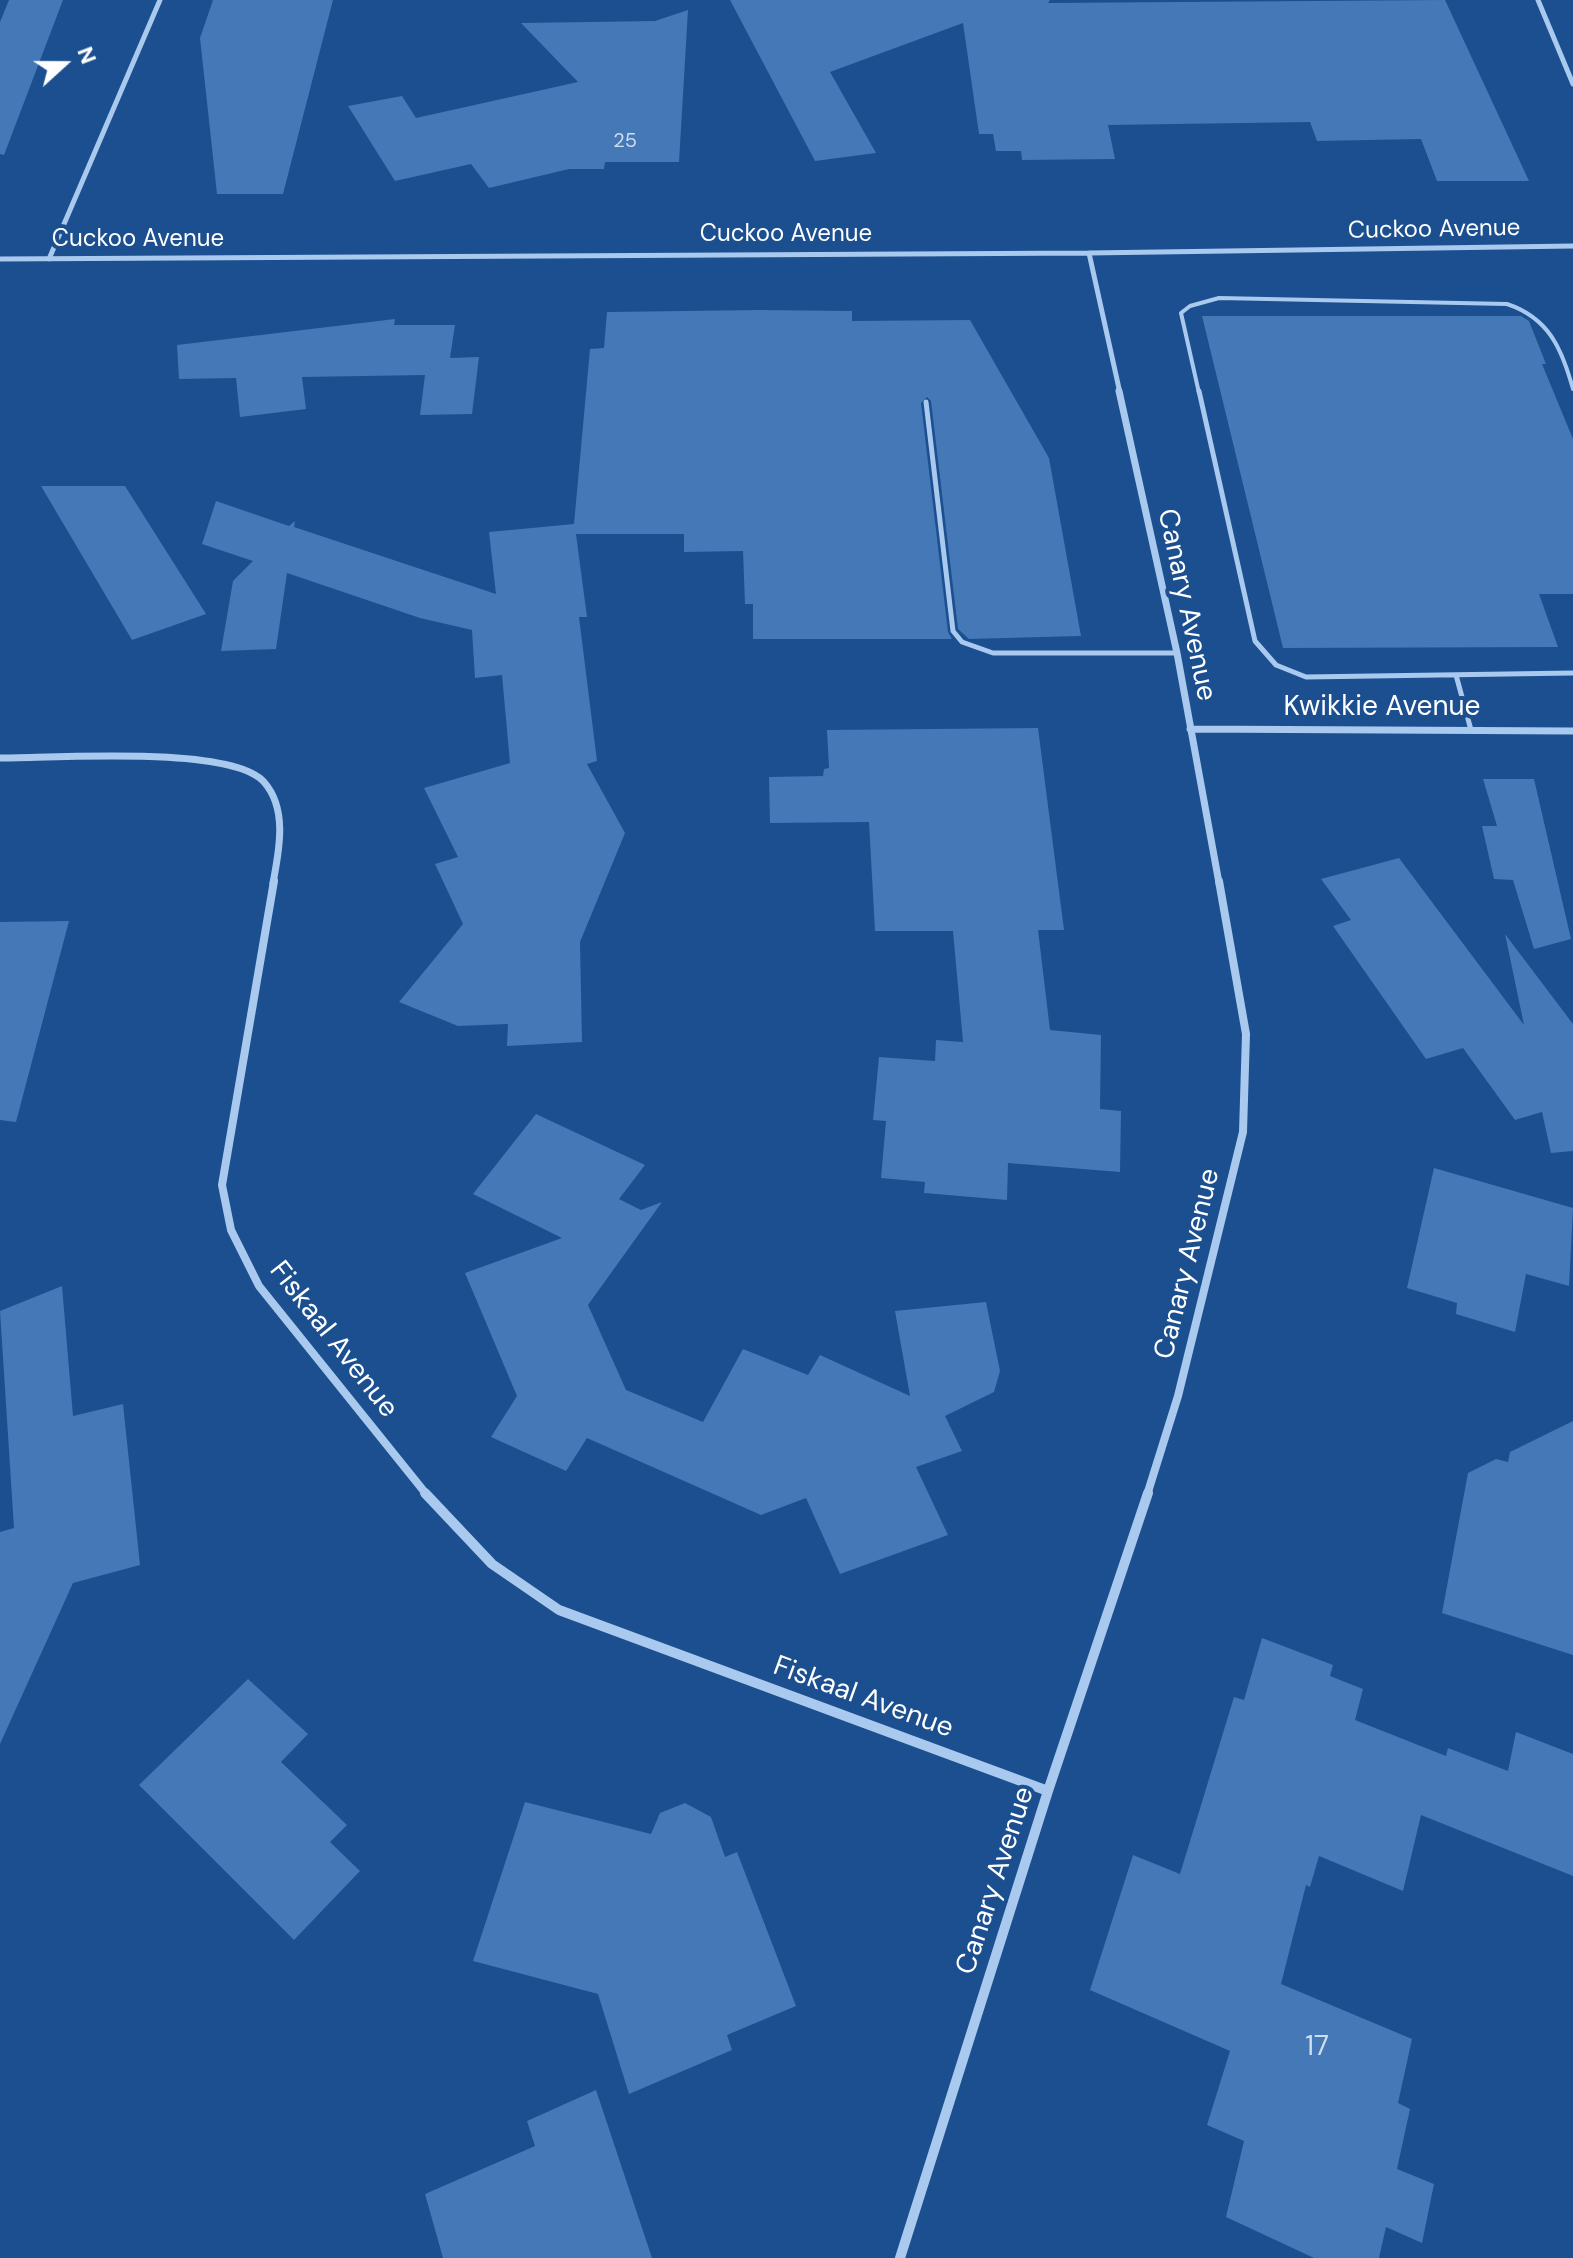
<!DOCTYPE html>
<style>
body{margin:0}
#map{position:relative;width:1573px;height:2258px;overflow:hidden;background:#1b4f8f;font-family:"DM Sans",sans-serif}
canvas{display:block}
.north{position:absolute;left:24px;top:24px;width:80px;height:80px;-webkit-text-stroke:6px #1b4f8f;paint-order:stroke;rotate:69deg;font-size:22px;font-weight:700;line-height:32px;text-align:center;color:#fff}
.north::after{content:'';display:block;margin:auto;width:28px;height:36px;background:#fff;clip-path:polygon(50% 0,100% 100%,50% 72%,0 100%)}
</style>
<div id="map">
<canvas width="1573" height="2258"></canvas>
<div class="north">N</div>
</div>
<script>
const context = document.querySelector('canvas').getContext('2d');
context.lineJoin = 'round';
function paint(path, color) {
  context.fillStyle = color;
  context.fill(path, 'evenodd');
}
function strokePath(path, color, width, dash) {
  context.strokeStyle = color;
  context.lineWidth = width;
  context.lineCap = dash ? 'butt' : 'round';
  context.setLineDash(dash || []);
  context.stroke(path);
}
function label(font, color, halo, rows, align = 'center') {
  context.font = font + ' "DM Sans",sans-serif';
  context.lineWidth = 8;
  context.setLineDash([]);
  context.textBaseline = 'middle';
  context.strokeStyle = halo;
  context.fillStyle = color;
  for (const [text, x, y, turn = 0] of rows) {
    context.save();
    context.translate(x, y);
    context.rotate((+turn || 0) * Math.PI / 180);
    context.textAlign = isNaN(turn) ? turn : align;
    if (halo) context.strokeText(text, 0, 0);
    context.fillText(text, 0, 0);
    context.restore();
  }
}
const building = new Path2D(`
 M9 0H63L4 155 0 154V22Z
 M213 0H333L283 194H217L200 38Z
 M730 0H1050L1048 3 1445 0 1529 181H1437L1421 139 1317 141 1310 122 1108 125 1115 159 1022 160 1021 151H996L993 134H979L963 23 830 72 876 153 815 161Z
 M688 10 679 162H605L604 169H569L489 188 471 164 395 181 348 106 402 96 416 118 578 82 521 23 655 21Z
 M759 310 852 311V321L970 320 1049 458 1081 636 969 639 958 629 931 401 927 397 921 403 948 632 952 639H753V604H745L743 551 684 552V534H576L587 617H579L597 761 587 764 625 833 580 942 582 1042 507 1046 508 1024 458 1026 399 1002 463 924 435 864 458 857 424 788 510 763 502 675 475 678 472 630 420 618 287 573 276 649 221 651 233 581 253 561 202 544 216 501 289 526 295 521 294 527 496 594 489 532 574 524 590 349 604 348 607 312Z
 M1202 316H1521L1529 321 1546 364H1542L1573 439V594H1539L1558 647 1283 648Z
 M395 319 394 325H455L450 358 479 357 472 414 420 415 425 375 302 377 306 409 240 417 236 378 179 379 177 345Z
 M41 486H125L206 614 132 640Z
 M1038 728 1064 930H1038L1050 1030 1101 1035 1100 1109 1121 1111 1120 1172 1008 1163 1007 1200 924 1193 925 1182 881 1178 886 1121 873 1120 879 1057 935 1061 936 1040 963 1042 953 931H875L869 822 770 823 769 777 823 776 824 769 829 768 827 730Z
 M1483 779H1534L1571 939 1534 949 1513 880 1494 879 1482 826H1497Z
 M1399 858 1524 1025 1505 934 1573 1024V1151L1551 1153 1542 1112 1515 1120 1463 1048 1426 1059 1333 926 1351 920 1321 879Z
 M69 921 16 1122 0 1120V922Z
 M536 1114 645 1165 619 1199 641 1210 662 1202 588 1305 626 1390 703 1422 743 1349 808 1375 820 1355 910 1396 895 1311 986 1302 1000 1371 994 1392 945 1416 962 1451 916 1467 948 1535 840 1574 806 1498 761 1515 587 1438 566 1471 491 1437 517 1396 465 1273 562 1238 473 1194Z
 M1434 1168 1573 1208 1569 1286 1526 1274 1515 1332 1456 1314 1457 1303 1407 1288Z
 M62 1286 73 1416 123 1404 140 1565 73 1583 0 1744V1532L14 1528 0 1311Z
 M1573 1421V1655L1442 1613 1468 1473 1496 1459 1508 1462 1510 1452Z
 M1262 1638 1333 1665 1330 1676 1363 1689 1355 1720 1446 1756 1448 1748 1508 1771 1516 1732 1573 1754V1876L1421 1815 1403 1891 1319 1856 1310 1887 1306 1885 1281 1984 1412 2039 1398 2103 1410 2109 1397 2169 1434 2184 1422 2243 1386 2227 1379 2258H1314L1226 2217 1244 2141 1207 2125 1230 2051 1090 1990 1133 1855 1180 1874 1234 1697 1244 1700Z
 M248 1679 308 1734 281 1762 347 1825 330 1842 360 1871 294 1940 139 1785Z
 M525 1802 651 1834 660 1813 685 1803 711 1817 725 1857 737 1852 796 2006 727 2035 732 2050 629 2094 598 1994 473 1961Z
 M596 2090 652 2258H443L425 2194 535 2146 527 2121Z`);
const laneFar1 = new Path2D(`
 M1199 393 1181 313 1190 306 1219 298 1507 304C1549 318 1562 349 1573 389`);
const lane = new Path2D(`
 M1199 391 1255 641 1276 665 1306 677 1573 673
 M926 402 953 631 962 642 993 653H1177
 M1456 675 1471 730`);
const streetFar3 = new Path2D(`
 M1538 0 1573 84
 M1089 253 1120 393
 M0 259 1089 253 1573 246
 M49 259 160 0`);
const streetFar2 = new Path2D(`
 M1119 391 1177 653 1219 883
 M1190 729 1573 731
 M0 758C54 758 231 745 264 782 288 809 279 851 273 883`);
const streetFar1 = new Path2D(`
 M274 881 222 1185 231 1230 259 1286 427 1495
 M1147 1495 1178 1396 1243 1132 1246 1034 1219 881`);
const street = new Path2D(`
 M425 1493 492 1564 559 1610 1048 1791
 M900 2258 1048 1791 1148 1493`);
const farNumbernames = [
 ["25",625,142]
];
const farStreetnames = [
 ["Cuckoo Avenue",1434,230,-1],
 ["Cuckoo Avenue",786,235],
 ["Cuckoo Avenue",138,240]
];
const streetNames = [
 ["Canary Avenue",1186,605,78],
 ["Kwikkie Avenue",1382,708],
 ["Canary Avenue",1188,1264,-76],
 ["Fiskaal Avenue",333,1340,52],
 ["Fiskaal Avenue",863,1698,20],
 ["Canary Avenue",996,1881,-72]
];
const nearNumbernames = [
 ["17",1317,2048]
];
paint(building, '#4478b7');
strokePath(laneFar1, '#a9c9ee', 4);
strokePath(lane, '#a9c9ee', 5);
strokePath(streetFar3, '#a9c9ee', 5);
strokePath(streetFar2, '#a9c9ee', 7);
strokePath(streetFar1, '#a9c9ee', 8);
strokePath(street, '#a9c9ee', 10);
label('20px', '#d0dded', null, farNumbernames);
label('24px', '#fff', '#1b4f8f', farStreetnames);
label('28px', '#fff', '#1b4f8f', streetNames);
label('28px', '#d0dded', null, nearNumbernames);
</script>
